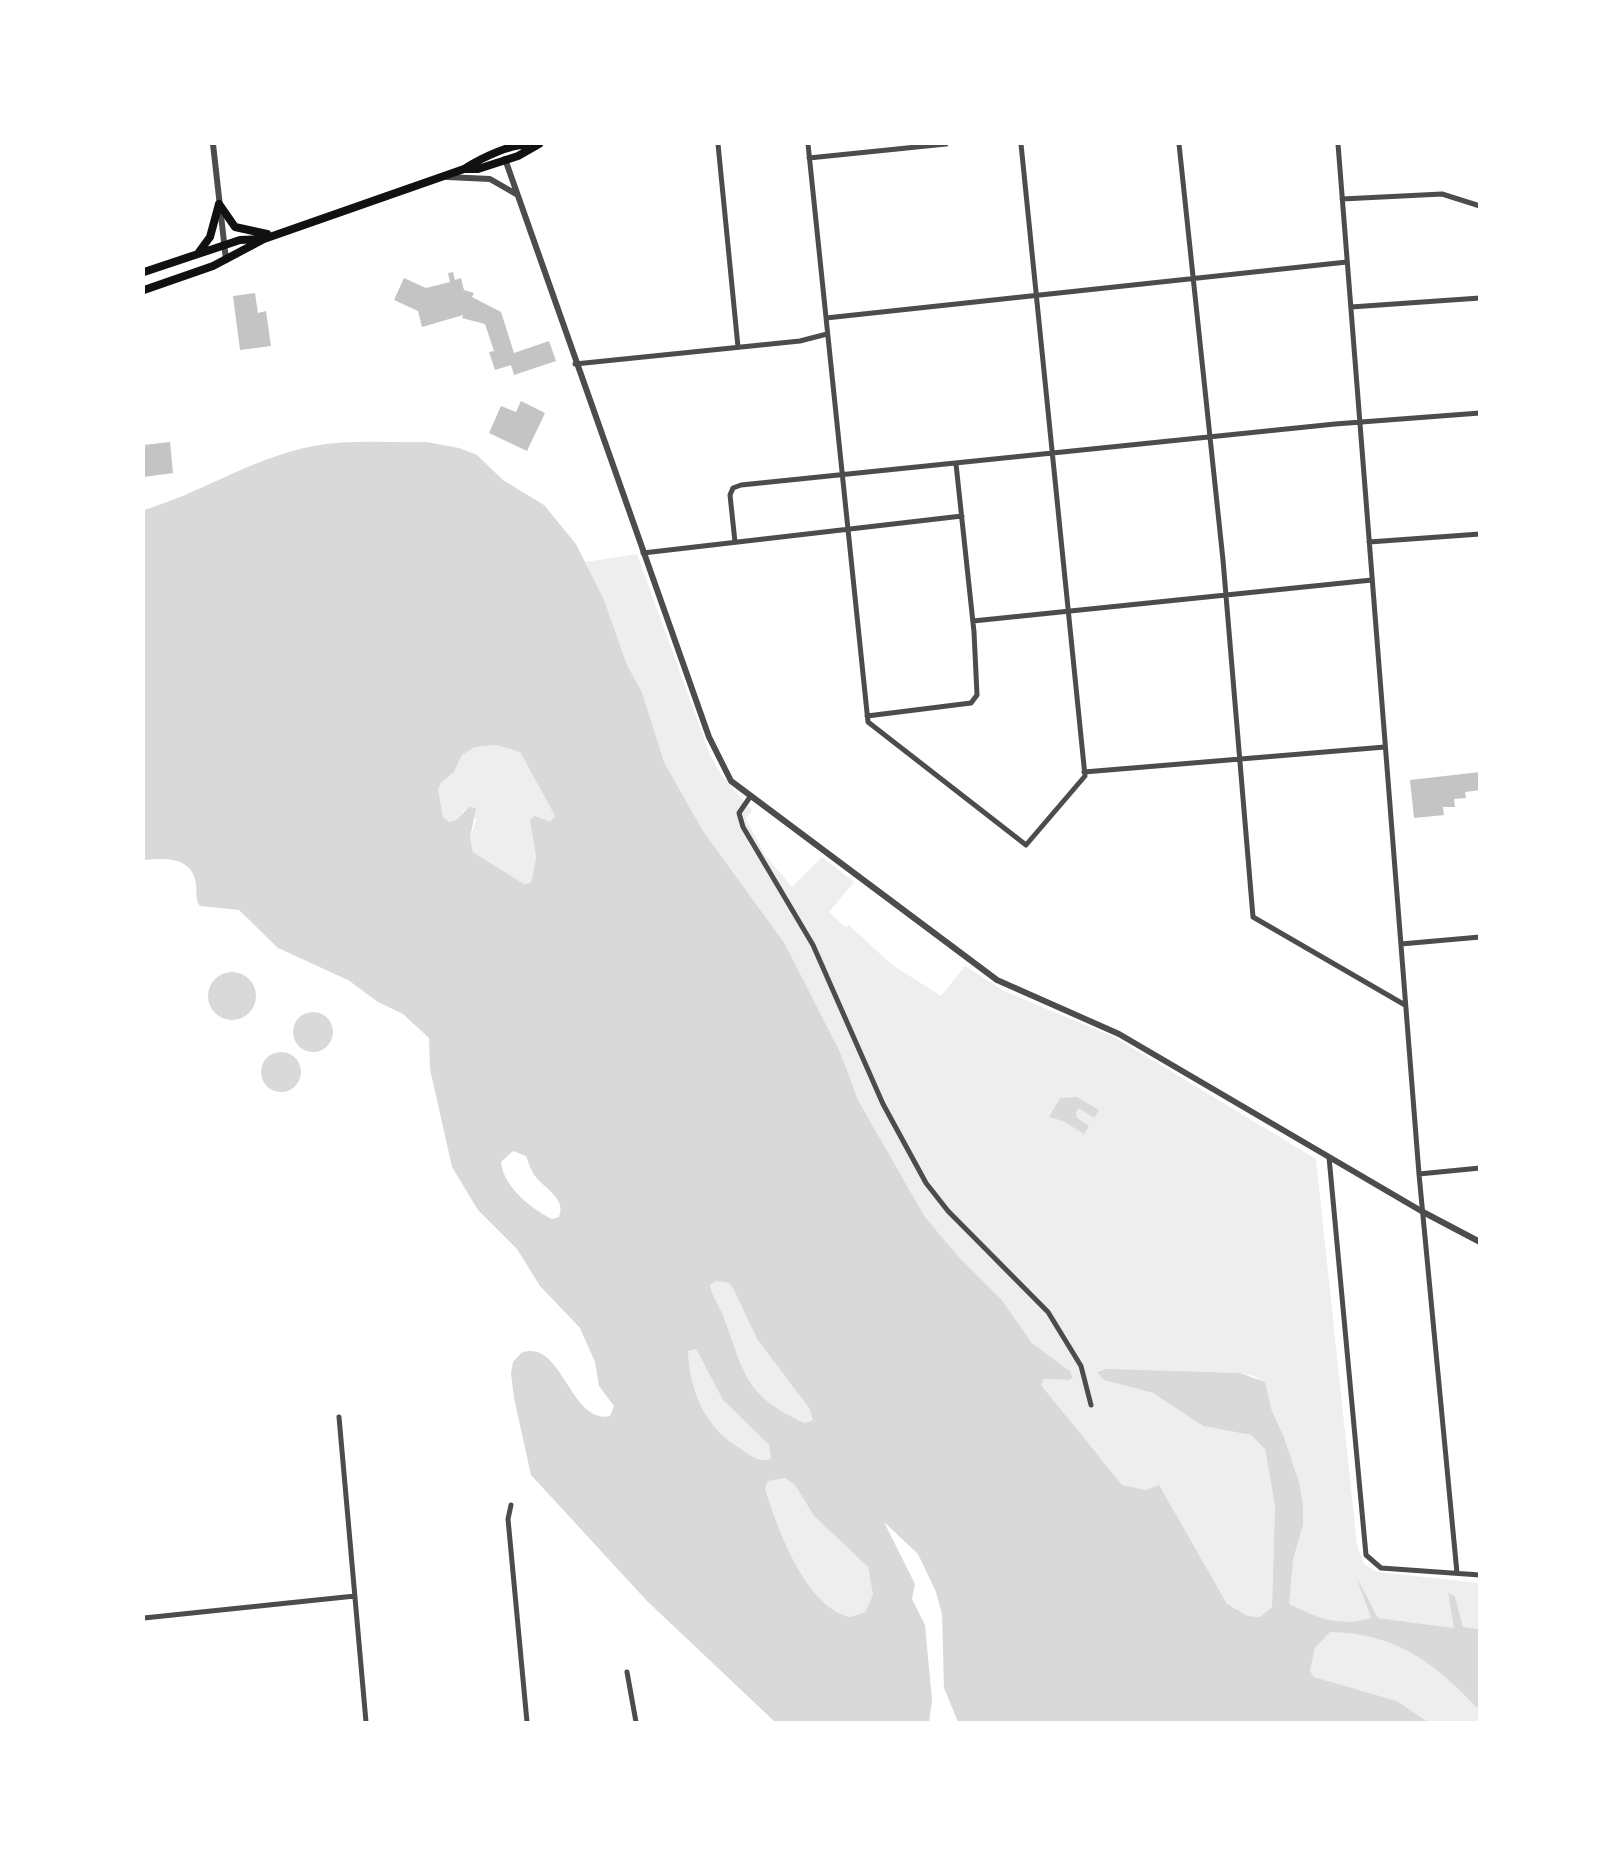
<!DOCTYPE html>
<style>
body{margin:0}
#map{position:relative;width:1623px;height:1866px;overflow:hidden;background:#fff;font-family:"DejaVu Sans",sans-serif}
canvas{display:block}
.frame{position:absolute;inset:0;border:145px solid #fff;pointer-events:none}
</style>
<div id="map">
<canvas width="1623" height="1866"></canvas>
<div class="frame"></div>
</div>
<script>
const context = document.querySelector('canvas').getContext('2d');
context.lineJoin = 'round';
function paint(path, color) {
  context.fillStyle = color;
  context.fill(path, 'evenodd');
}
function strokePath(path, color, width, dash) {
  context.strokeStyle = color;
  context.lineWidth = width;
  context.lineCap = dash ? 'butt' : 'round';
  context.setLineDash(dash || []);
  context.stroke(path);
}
const green = new Path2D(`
 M637 554 710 755 722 776 752 810 746 819 765 855 792 887 822 857 854 882 829 912 845 927 849 925 891 964 941 996 965 966 1004 991 1114 1037 1316 1159 1357 1545 1364 1564 1377 1572 1479 1583V1629L1463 1627 1455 1596 1448 1594 1455 1628 1378 1618 1358 1580 1371 1618C1339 1627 1317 1618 1288 1604L1293 1560 1303 1525V1503L1299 1482 1284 1437 1272 1411 1265 1382 1254 1376 1240 1373 1100 1370 1131 1387 1153 1393 1203 1426 1251 1435 1265 1449 1275 1506 1272 1607 1260 1617 1248 1616 1227 1604 1158 1486 1146 1490 1122 1486 1041 1385 1044 1379 1070 1380 1073 1378 1070 1371 1032 1343 1001 1299 957 1255 925 1217 858 1100 840 1052 785 944 703 831 664 762 642 692 627 665 604 600 585 562Z
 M496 745 520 752 555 816 550 823 530 820 536 858 531 883 524 884 473 852 470 838 476 820 465 809 456 820 449 822 443 817 438 789 441 783 454 772 462 755 475 747Z
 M716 1280 729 1283 733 1288 757 1339 809 1408 813 1420 805 1423C743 1395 745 1373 723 1315 719 1305 712 1296 710 1285Z
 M696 1349 723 1400 769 1445 771 1459C758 1462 751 1456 741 1450 705 1428 690 1392 688 1351Z
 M785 1478 795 1485 814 1516 868 1567 873 1595 865 1612 850 1617C805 1607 777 1527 765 1488L768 1481Z
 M1330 1632C1399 1634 1434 1663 1479 1710V1722H1428L1397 1701 1314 1677 1310 1671 1315 1648Z`);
const water = new Path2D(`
 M427 442 459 448 477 455 503 480 544 505 576 544 604 600 627 665 642 692 664 762 703 831 785 944 840 1052 858 1100 925 1217 957 1255 1001 1299 1032 1343 1070 1371 1073 1378 1069 1380 1044 1379 1041 1385 1122 1485 1146 1490 1159 1485 1227 1604 1248 1616 1260 1617 1272 1607 1275 1506 1265 1449 1251 1435 1203 1426 1153 1393 1104 1380 1097 1372 1106 1369 1240 1373 1265 1382 1272 1411 1284 1437 1299 1482 1303 1503V1525L1293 1560 1289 1604C1317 1618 1339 1627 1371 1618L1356 1576 1378 1618 1454 1628 1448 1593 1455 1596 1463 1627 1479 1629V1710C1434 1663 1399 1634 1330 1632L1315 1648 1310 1671 1314 1677 1397 1701 1428 1722H958L944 1688 942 1614 936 1592 918 1554 884 1522 915 1584 912 1599 925 1625 932 1700 929 1722H775L647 1601 531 1475 514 1398 511 1373 513 1362 521 1353C562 1337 570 1425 610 1416L614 1406 599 1386 595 1362 580 1328 540 1286 517 1249 478 1210 452 1167 430 1069 429 1038 403 1014 378 1002 348 980 278 948 239 910 200 906C195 899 197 894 196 885 193 856 165 858 144 860V510C201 493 254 457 314 446 351 439 390 443 427 442ZM496 745 520 752 555 816 550 822 535 816 530 820 536 858 531 883 524 884 473 852 470 838 476 808 469 807 456 820 449 822 443 817 438 789 441 783 454 772 462 755 475 747ZM513 1151 526 1156C528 1161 530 1168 533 1173 542 1188 567 1197 559 1217L552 1219C531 1209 503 1186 501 1162ZM716 1281 729 1283 733 1288 757 1339 809 1408 813 1420 805 1423C743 1395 745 1373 723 1315 719 1305 712 1296 710 1285ZM696 1349 723 1400 769 1445 771 1459C758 1462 751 1456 741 1449 705 1428 690 1392 688 1351ZM785 1478 795 1485 814 1516 868 1567 873 1595 865 1612 850 1617C805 1607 777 1527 765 1488L768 1481Z
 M208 996a24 24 0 1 1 48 0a24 24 0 1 1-48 0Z
 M293 1032a20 20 0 1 1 40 0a20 20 0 1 1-40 0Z
 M261 1072a20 20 0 1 1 40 0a20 20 0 1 1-40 0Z
 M1077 1097 1099 1110 1094 1118 1079 1108 1076 1112 1077 1118 1089 1126 1084 1134 1063 1121 1049 1117 1060 1098Z`);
const building = new Path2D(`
 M453 272 455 280 461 278 464 290 474 293 472 297 501 312 514 353 549 341 556 361 514 375 511 365 495 370 489 352 494 351 485 324 462 318 463 315 422 327 418 311 394 300 404 278 426 288 450 282 448 273Z
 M255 293 258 313 266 311 271 346 240 350 233 296Z
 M521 401 545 413 527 451 489 433 501 406 516 412Z
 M170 442 173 473 144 477V445Z
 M1480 772V790L1465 792 1466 798 1454 799 1455 807H1443L1444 815 1414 818 1410 780Z`);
const minor = new Path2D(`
 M718 144 738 347
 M808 144 868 722 1026 845 1085 776 1021 144
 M1179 144 1223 560 1253 917 1405 1005
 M1338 144 1419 1174 1457 1573
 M809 158 946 144
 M1342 199 1442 194 1480 206
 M1351 307 1480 298
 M826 318 1347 262
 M575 364 800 341 827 334
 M735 542 730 495 733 488 741 485 1335 424 1480 413
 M1369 542 1480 534
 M643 553 962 516
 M973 621 1372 580
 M867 716 971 703 977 695 974 632 956 464
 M1084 772 1385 747
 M750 797 739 813 743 827 813 945 883 1104 926 1183 948 1211 1048 1312 1081 1366 1091 1405
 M1401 944 1480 937
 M1329 1157 1366 1555 1381 1568 1480 1575
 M1419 1174 1480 1168
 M339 1417 366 1722
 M511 1505 508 1519 527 1722
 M144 1618 355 1596
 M627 1672 636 1722`);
const tertiary = new Path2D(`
 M213 144 226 260
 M505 159 709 737 731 781 997 980 1119 1034 1423 1212 1480 1242
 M447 177 490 179 516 194`);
const primary = new Path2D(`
 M464 169H478L518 156 539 144
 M219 204 235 227 267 234
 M199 252 210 237 219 204
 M144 272 240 240 264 239
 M144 290 213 266 264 239 464 169C478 160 516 140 532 146`);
paint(green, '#eee');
paint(water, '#d9d9d9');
paint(building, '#c4c4c4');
strokePath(minor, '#4c4c4c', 5);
strokePath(tertiary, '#4c4c4c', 6);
strokePath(primary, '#111', 8);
</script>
